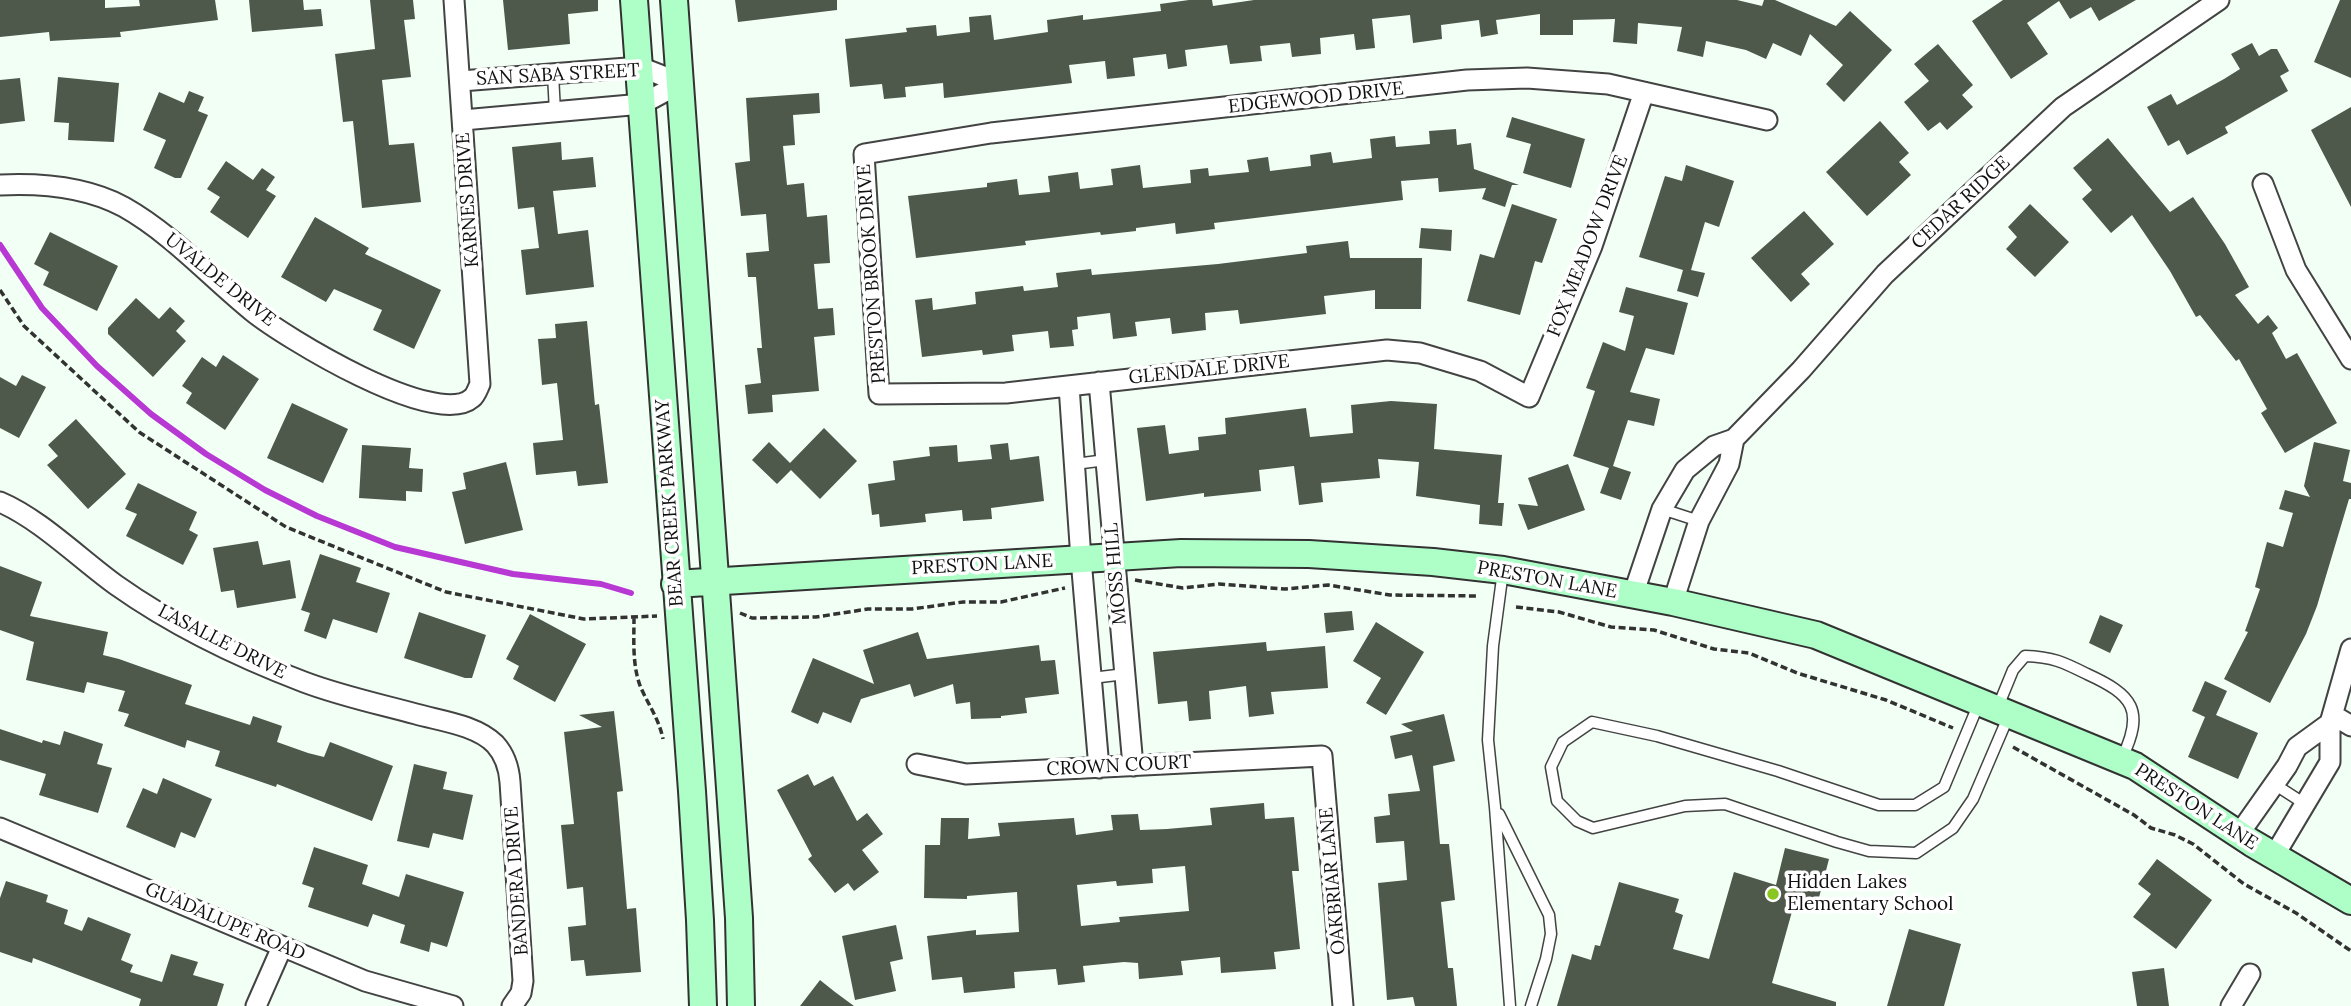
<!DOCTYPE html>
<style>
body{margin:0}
canvas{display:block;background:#f2fff5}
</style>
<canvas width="2351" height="1006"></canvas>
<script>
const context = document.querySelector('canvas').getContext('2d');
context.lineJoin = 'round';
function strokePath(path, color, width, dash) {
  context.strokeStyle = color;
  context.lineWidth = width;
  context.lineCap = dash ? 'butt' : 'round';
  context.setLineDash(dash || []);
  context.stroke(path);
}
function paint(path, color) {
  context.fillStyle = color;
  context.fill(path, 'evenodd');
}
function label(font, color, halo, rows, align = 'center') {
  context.font = font + ' Lora,serif';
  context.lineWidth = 7;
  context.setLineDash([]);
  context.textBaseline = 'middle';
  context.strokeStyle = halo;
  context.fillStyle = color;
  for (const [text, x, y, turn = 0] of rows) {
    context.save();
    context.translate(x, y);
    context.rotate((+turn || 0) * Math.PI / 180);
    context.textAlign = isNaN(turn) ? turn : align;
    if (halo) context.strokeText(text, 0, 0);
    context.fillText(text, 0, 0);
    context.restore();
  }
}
const stream = new Path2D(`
 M0 245 42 308 97 366 151 414 206 454 265 490 317 516 395 547 513 574 601 584 631 593`);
const building = new Path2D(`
 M0 0H105V8L140 6 139 0H215L218 20 120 32 121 37 50 41 49 32 0 37Z
 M249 0H303L304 10 321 9 323 26 252 32Z
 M370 0H413L415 19 404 20 411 77 382 80 389 145 414 143 421 202 362 208 353 121 343 122 335 54 375 49Z
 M503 0H598V11L568 14 570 44 508 50Z
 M735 0H837V10L738 22Z
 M1189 0H1212L1213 6 1254 0H1737L1762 6 1764 0H1775L1836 26 1850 11 1892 50 1844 102 1826 84 1843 65 1810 34 1801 56 1773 43 1766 59 1746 50 1706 41 1703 57 1677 51 1682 27 1638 23 1637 44 1613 42 1615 19 1573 20V35H1540V14L1496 20 1498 34 1481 37 1479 20 1441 25 1442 39 1413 43 1410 15 1372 19 1375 48 1356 50 1354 34 1320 38 1321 54 1292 57 1290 43 1260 46 1262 61 1230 64 1227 45 1185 50 1187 66 1168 69 1166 54 1133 58 1135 76 1107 79 1105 61 1069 65 1072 83 944 98 943 83 905 87 906 97 884 99 882 84 850 87 845 39 907 32 906 28 936 25 937 36 970 32 969 17 991 15 994 40 1048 32 1047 20 1083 15V20L1161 11 1160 4Z
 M2003 0H2136L2099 21 2091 7 2070 19 2059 1 2027 23 2048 54 2011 79 1972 21Z
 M2340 0H2351V78L2314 62Z
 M2252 43 2259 56 2271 49H2277L2289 71 2280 76 2288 91 2225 127 2228 133 2187 155 2179 140 2168 146 2147 107 2171 94 2177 105 2224 79 2240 69 2231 54Z
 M1938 44 1973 85 1962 95 1973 107 1947 130 1940 122 1928 131 1904 102 1929 81 1914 64Z
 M58 77 119 83 114 142 68 140 69 123 54 122Z
 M20 78 25 121 0 124V80Z
 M189 91 204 97 198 111 208 115 181 178H175L154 168 166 140 143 130 159 92 184 103Z
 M819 93 820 113 793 115 795 145 783 146 787 185 804 183 807 217 827 215 830 263 814 264 818 309 833 308 835 335 814 337 819 391 772 395 773 412 748 414 745 385 761 383 757 348H762L756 277H748L746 253 769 251 766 214 741 216 735 163 750 161 746 98Z
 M2351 107V207L2311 130Z
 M1512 117 1585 139 1571 188 1523 173 1531 144 1506 137Z
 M1880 121 1909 153 1899 162 1911 175 1867 216 1826 172Z
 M1456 129 1457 145 1471 143 1474 169 1519 185H1512L1505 207 1482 199 1486 188 1439 192 1438 178 1401 181 1403 200 1214 223 1215 229 1176 234 1175 223 1136 228V231L1101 235 1100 232 1025 241 1026 245 916 258 908 196 987 187V183L1017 179 1019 195 1050 192 1048 176 1078 172 1080 189 1113 185 1111 169 1140 165 1143 188 1191 183 1190 170 1208 168 1209 176 1249 172 1247 160 1268 157 1270 171 1311 166 1310 155 1331 152 1333 163 1372 158 1370 139 1395 136 1396 147 1430 144 1429 131Z
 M2108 138 2170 212 2193 197 2225 244 2249 287 2235 295 2258 324 2268 315 2278 328 2272 333 2286 359 2297 353 2337 423 2285 453 2261 413 2267 409 2239 359 2236 361 2200 315 2196 317 2170 271 2132 215 2111 233 2082 199 2092 190 2073 168Z
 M561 142 562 160 593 157 596 187 553 191 558 234 588 230 594 287 526 295 521 250 539 248 534 207 518 209 512 147Z
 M226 161 253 180 262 168 275 177 266 190 276 196 248 238 210 212 220 197 207 189Z
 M1686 165 1734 181 1719 227 1705 222 1691 270 1705 273 1698 297 1677 291 1683 270 1639 257 1665 176 1682 181Z
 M1512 204 1557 219 1542 263 1535 261 1520 315 1467 301 1480 254 1494 258Z
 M2030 204 2069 242 2035 277 2006 249 2017 237 2008 227Z
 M1804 211 1834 244 1801 274 1810 284 1791 302 1751 258Z
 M315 217 369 248 365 254 441 290 414 349 373 330 382 310 334 289 326 302 281 277Z
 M1421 228 1452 230 1451 251 1419 248Z
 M50 232 118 266 97 311 43 285 49 272 34 264Z
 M1348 241 1350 258H1422L1421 309H1375V290L1324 296 1326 314 1240 324 1238 310 1205 313 1206 330 1172 334 1170 318 1135 322 1137 336 1113 339 1110 313 1077 317 1078 329 1072 330 1074 346 1050 348 1048 331 1012 335 1014 351 983 355 982 350 922 357 915 300 932 298 933 310 976 304 975 292 1023 286 1024 291 1058 287 1056 273 1091 269 1092 275 1218 264 1307 253 1306 246Z
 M1626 287 1688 303 1674 355 1646 348 1630 392 1660 399 1654 426 1628 420 1613 466 1631 472 1621 500 1600 493 1609 468 1573 456 1595 391 1586 388 1603 342 1625 351 1634 316 1619 312Z
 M136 298 159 319 170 307 185 321 176 331 186 341 153 377 108 334V328Z
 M587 321 595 405 599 404 608 483 578 486 576 471 536 475 533 443 563 440 557 383 542 385 538 339 556 338 555 324Z
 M223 355 259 379 225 430 186 403 192 393 182 386 202 357 216 367Z
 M22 375 46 387 19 438 0 428V377L16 386Z
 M1391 401 1437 404 1434 449 1502 455 1498 503H1504L1502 526 1479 524 1480 505 1416 496 1419 462 1378 459 1380 478 1321 483 1323 502 1299 505 1294 466 1259 470 1261 491 1204 497V493L1146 501 1137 428 1165 425 1169 454 1199 450 1198 437 1226 434 1225 418 1306 408 1310 437 1353 433 1351 405Z
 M292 403 348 429 323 483 267 458Z
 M76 419 126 474 88 509 47 465 58 456 48 445Z
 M824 428 857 461 820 499 791 470 777 484 752 460 769 442 790 463Z
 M2314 442 2350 450 2343 481 2351 483V499H2349L2317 606 2306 634 2270 703 2224 679 2248 632 2245 631 2260 589 2255 587 2267 542 2283 547 2293 513 2279 509 2285 490 2310 497 2304 486Z
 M1008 443 1010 460 1039 456 1044 501 991 508 992 519 963 521 962 510 925 514 926 522 880 527 879 514 872 515 868 484 895 480 893 461 930 456 929 447 957 445 958 462 992 459 990 445Z
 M362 445 411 448 409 468 423 469 422 492 406 491V501L359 498Z
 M506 462 523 530 465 544 452 492 466 489 463 473Z
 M1568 464 1585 510 1528 530 1518 504 1538 506 1528 478Z
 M138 483 197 512 189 530 198 535 183 565 126 536 137 514 125 509Z
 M258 541 263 565 290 560 296 598 237 608 234 590 221 592 213 548Z
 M320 554 361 568 356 582 390 593 377 633 333 619 326 639 304 631 310 613 301 610Z
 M0 566 42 582 30 616 108 632 103 655 119 659 192 685 185 704 250 725 253 716 282 726 277 742 308 753 324 757 330 742 393 766 372 821 277 784 276 787 215 766 220 751 187 740 185 748 124 726 129 714 118 711 125 691 87 682 84 693 26 680 34 642 0 630Z
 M1352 611 1354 630 1326 633 1324 613Z
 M419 612 486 635 472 678H465L404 658Z
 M530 614 586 644 555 702 513 679 519 666 506 659Z
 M2100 615 2123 625 2110 653 2089 643Z
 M1376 622 1424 652 1386 715 1366 703 1381 678 1353 661Z
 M918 632 927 659 1039 645 1041 661 1055 660 1059 694 1025 698 1027 713 1001 716V718L971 719 970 702 956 704 953 684 914 697 910 684 861 699 851 723 823 712 818 724 791 712 813 658 874 684 863 650Z
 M1266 642 1267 651 1325 646 1328 688 1271 692 1274 714 1249 717 1246 686 1209 691 1211 719 1189 721 1187 701 1158 704 1153 652Z
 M2205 681 2227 691 2216 715 2258 733 2238 779 2188 757 2205 717 2192 711Z
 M614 711 623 791 617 792 627 909 636 908 641 972 586 976 584 960 571 961 568 927 586 925 583 887 567 889 561 825 574 824 564 732 602 727 579 715Z
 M1444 714 1455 761 1433 766 1440 844H1449L1455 900 1441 902 1448 968H1453L1457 1006H1415L1413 997 1387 1000 1378 883 1407 880 1404 841 1376 843 1374 817 1390 815 1388 794 1420 791 1412 755 1395 759 1390 736 1413 731 1401 724Z
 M0 729 42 743 43 740 60 745 64 731 103 744 97 764 112 768 98 813 39 795 46 774 0 760Z
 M414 764 447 772 443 789 473 795 463 840 433 833 429 848 397 841Z
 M808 774 814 786 833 776 857 821 867 813 883 834 862 850 879 872 854 891 848 883 835 893 808 859 812 856 777 790Z
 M163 778 212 799 195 838 181 832 175 848 126 827 143 788 157 794Z
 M1264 803 1265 819 1294 817 1299 871H1292L1300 949 1274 952 1276 969 1221 973 1220 957 1181 961 1183 975 1139 979 1138 963 1124 962 1083 966 1085 982 1058 985 1056 969 1014 972 1015 988 964 993 962 977 932 980 927 936 976 930V935L1019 932 1017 892 967 896V899L924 898 925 845H940L941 818H969L968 839 1000 836 998 823 1074 818 1076 835 1113 830 1111 815 1138 814 1140 830 1167 829 1212 825 1210 808ZM1185 866 1189 911 1119 917 1120 922 1081 926 1077 885 1116 881 1117 886 1153 883 1152 869Z
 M314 847 368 865 362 884 399 897 406 874 464 892 447 947 431 942 429 952 400 943 405 925 373 914 368 927 308 907 314 888 302 884Z
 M1785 848 1829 859 1815 913 1793 908 1772 983 1836 1002V1006H1557L1572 954 1591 960 1595 945 1600 946 1619 882 1679 899 1675 912 1683 915 1673 949 1709 959 1734 872 1776 885Z
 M2157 859 2212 900 2176 949 2133 917 2151 894 2138 884Z
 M6 881 48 895 46 902 68 910 64 924 82 931 88 917 131 934 121 960 133 965 130 972 162 982 171 954 198 962 193 975 224 984 217 1006H139L141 999 33 958 32 963 0 952V898Z
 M896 925 903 959 890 962 896 991 855 1000 842 936Z
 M1909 929 1961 944 1944 1006H1887Z
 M2164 968 2169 1006H2137L2132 972Z
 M820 980 835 992 854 1006H800Z`);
const path = new Path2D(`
 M0 290 24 326 139 432 286 527 446 592 584 619 657 616
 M1135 580 1183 588 1219 584 1285 589 1328 585 1390 595 1479 596
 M1516 607 1559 612 1611 627 1654 630 1714 649 1749 653 1797 673 1886 700 1953 728
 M740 613 752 618 816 617 868 609H912L963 602H1001L1065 588
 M634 617C634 641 632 666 641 688 649 706 659 719 663 739
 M2013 747 2134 815 2151 828 2175 835 2193 844 2244 884 2296 913 2351 951`);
const lane = new Path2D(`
 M553 74 555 112
 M1075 464 1106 460
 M1662 509 1699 521
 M1503 571 1493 646 1488 740 1495 807 1510 1006
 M1092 678 1125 674
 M1979 703 1944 787 1915 805H1879L1778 771 1657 736 1592 722 1563 742 1551 767 1557 801 1577 821 1593 828 1685 806 1725 804 1837 842 1869 851 1916 853 1953 828 1973 799 2009 715
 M1997 709 2013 670 2025 656C2053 657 2063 662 2087 674 2133 695 2145 710 2122 758
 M2274 784 2305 804
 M1499 814 1549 915 1551 934 1546 959 1531 1006`);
const street = new Path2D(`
 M461 81 640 67 681 83
 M1644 92 1592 246 1529 397 1480 371 1420 353 1387 350 1006 393 879 394 864 154 991 133 1467 80 1527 78 1608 84 1767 120
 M463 120 642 104 681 83
 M2263 184 2296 270 2351 359
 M0 185C42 183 87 187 124 207 172 234 210 277 252 311 284 337 436 430 472 398 476 395 478 388 480 384L454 0
 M1099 382 1133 766
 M1069 386 1081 559 1099 768
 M0 502C40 519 80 559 116 585 174 626 238 657 304 682 341 696 379 704 416 714 441 721 476 725 495 744 505 755 509 768 510 782L523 981 521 993 512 1006
 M1633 595 1662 509 1685 470 1714 446 1734 439 1801 370 1885 274 2063 107 2219 0
 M1673 602 1699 521 1729 464 1734 439
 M2333 715 2351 726
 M917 764 966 774 1322 756 1343 1006
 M0 828 365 981 453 1006
 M2239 834 2287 766 2297 747 2330 723
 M2274 856 2330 762V723L2351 649
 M256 1006 282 947
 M2231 1006 2250 974`);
const secondary = new Path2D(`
 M634 0 692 791 700 920 703 1006
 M674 0 730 788 739 918 741 1006
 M675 584 1181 553 1309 554 1433 562 1503 570 1673 602 1816 635 2135 766 2252 843 2351 901`);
const markers = [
 [1773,894,7,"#88c621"]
];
const streetNames = [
 ["SAN SABA STREET",558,75,-3],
 ["EDGEWOOD DRIVE",1316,98,-6],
 ["KARNES DRIVE",468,200,-94],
 ["CEDAR RIDGE",1961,203,-43],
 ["FOX MEADOW DRIVE",1588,246,-69],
 ["PRESTON BROOK DRIVE",872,274,-94],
 ["UVALDE DRIVE",220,280,39],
 ["GLENDALE DRIVE",1209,370,-6],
 ["BEAR CREEK PARKWAY",670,503,-94],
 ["PRESTON LANE",982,565,-3],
 ["MOSS HILL",1116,574,-95],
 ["PRESTON LANE",1547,580,10],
 ["LASALLE DRIVE",222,642,27],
 ["CROWN COURT",1119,766,-3],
 ["PRESTON LANE",2196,807,33],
 ["BANDERA DRIVE",517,881,-94],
 ["OAKBRIAR LANE",1333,881,-95],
 ["GUADALUPE ROAD",225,922,23]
];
const poiNames = [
 ["Hidden Lakes",1787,883],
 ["Elementary School",1787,905]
];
strokePath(stream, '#b738d3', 6);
paint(building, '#4e594b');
strokePath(lane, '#434343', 13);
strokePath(street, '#434343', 23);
strokePath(secondary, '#323232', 30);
strokePath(path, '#323232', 3.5, [7, 3.5]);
strokePath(lane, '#fff', 10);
strokePath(street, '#fff', 19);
strokePath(secondary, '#adffc7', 26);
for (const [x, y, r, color] of markers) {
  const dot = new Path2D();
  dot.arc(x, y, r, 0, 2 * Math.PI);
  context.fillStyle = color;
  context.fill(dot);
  strokePath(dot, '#fff', 2.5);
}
label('19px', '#101010', '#fff', streetNames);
label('19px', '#101010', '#fff', poiNames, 'left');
</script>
